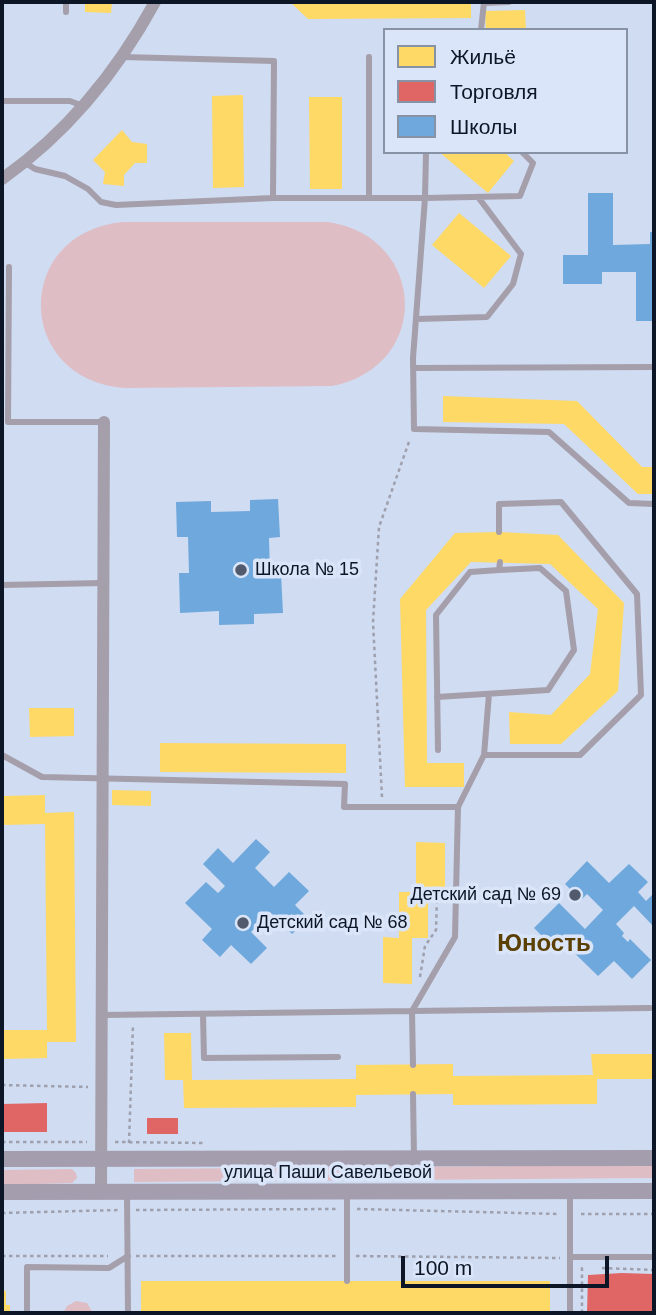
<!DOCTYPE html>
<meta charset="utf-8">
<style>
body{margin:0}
#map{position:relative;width:656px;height:1315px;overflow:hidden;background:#d0dcf1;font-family:Helvetica,sans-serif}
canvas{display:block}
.frame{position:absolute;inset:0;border:4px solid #0c1626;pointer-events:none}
.legend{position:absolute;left:383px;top:28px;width:245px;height:126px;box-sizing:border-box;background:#dae5f9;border:2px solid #8892a5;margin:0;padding:9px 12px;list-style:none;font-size:21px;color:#0c1626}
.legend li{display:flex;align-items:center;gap:14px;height:35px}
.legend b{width:35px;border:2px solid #8892a5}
.scale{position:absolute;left:401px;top:1256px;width:208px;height:32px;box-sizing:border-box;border:4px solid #0c1626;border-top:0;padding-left:9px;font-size:21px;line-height:24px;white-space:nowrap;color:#0c1626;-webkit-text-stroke:5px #dae5f9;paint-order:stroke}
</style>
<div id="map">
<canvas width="656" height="1315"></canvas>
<div class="frame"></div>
<ul class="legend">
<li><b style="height:19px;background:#ffd966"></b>Жильё</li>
<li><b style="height:19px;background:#e06666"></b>Торговля</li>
<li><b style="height:19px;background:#6fa8dc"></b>Школы</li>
</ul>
<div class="scale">100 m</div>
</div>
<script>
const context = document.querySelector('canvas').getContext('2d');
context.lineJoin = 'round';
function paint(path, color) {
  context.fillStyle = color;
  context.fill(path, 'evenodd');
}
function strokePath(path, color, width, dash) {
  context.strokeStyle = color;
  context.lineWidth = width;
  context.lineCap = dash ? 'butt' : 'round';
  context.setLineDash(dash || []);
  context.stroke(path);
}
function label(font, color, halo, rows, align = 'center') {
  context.font = font + ' Helvetica,sans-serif';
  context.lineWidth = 7;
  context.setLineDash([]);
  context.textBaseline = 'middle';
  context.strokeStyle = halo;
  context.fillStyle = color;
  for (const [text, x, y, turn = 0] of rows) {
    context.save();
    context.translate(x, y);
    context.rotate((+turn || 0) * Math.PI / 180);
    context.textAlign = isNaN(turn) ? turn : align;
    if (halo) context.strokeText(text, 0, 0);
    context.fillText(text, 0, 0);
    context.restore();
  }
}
const green = new Path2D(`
 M123 222H328C428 237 432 367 332 386L124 388C14 379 13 232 123 222Z
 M654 1165V1178L134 1182V1169Z
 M72 1169 76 1173 77 1178 72 1183 2 1185V1170Z
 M76 1301 87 1303 93 1313H63L67 1306Z`);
const homes = new Path2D(`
 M85 2H112L111 13 85 12Z
 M290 2H471V18L308 19Z
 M525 10 526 30H486L485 11Z
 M243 95 244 187 213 188 212 96Z
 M309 97H342V189H310Z
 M122 130 132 142 147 144V163H135L124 175V186L103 184 105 172 93 160Z
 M439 152H504L514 161 488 193Z
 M459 213 511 256 484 288 432 245Z
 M443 396 577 401 642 467H654V494H638L564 424 443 422Z
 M499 532 558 535 624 603 618 691 561 744H510L509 712 551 715 590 674 598 609 550 564 471 562 426 610 427 763H464V787H405L400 599 455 533Z
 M29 708H74V736L30 737Z
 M160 743 346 744V773L160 772Z
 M112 790 151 791V806L112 805Z
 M45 795V813L74 812 76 1042H47V1058L2 1059V1030H47L45 824 2 825V796Z
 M416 842 445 843V892H428V938H412V984L383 983V937L399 938V892H416Z
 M164 1033H191L192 1080 356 1079V1065L453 1064V1076L593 1075 591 1054H654V1079H597V1104L453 1105V1094L356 1095V1107L184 1108 183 1080H165Z
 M141 1281H550V1313H141Z
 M2 1288 6 1292V1305H10V1313H2Z`);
const shops = new Path2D(`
 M47 1103V1132H2V1104Z
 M147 1118H178V1134H147Z
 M622 1273 654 1274V1313H587L588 1275Z`);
const schools = new Path2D(`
 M588 193H613V245L650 244V232H654V321H636V272H602V284H563V255H588Z
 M278 499 280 537 269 538 270 574H281L283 613 254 614V624L219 625V611L180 613 179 573H189L188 537H177L176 502 211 501V512L250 511V500Z
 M256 839 270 852 255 868 274 887 289 872 309 891 295 905 308 918 292 934 270 912 251 932 267 948 251 964 231 945 220 957 202 940 212 929 185 903 206 882 218 893 225 886 203 864 218 848 233 863Z
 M587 861 609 883 629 864 648 882 638 892 646 901 654 893V927L634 906 616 924 624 933 622 936 628 942 630 939 651 960 632 979 614 961 598 976 559 938 551 945 534 928 559 903 585 929 603 910 587 894 581 900 565 884Z`);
const path = new Path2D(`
 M382 797 373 622 379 527 410 439
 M420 977 425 946 436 930 437 897 446 892
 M2 1085 88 1087
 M2 1142H87
 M115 1142 203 1143
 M129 1143 133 1024
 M357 1209 560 1214
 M136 1210 336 1209
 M2 1213 119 1210
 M581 1214H654
 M2 1256H108
 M136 1256H339
 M356 1256 560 1258
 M602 1268 654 1270
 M582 1313V1268H584`);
const service = new Path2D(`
 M484 3 509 2
 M66 12V2
 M481 30 484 2
 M123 57 274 61 273 198
 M369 57V198
 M2 101H70L83 106
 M426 152 425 198 520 196 533 163 522 152
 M24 162 35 169 65 176 88 189 101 202 116 205 273 198H425L413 358 414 429 549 432 629 503 654 504
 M9 267 8 422H103
 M417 319 487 317 513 284 521 254 478 197
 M413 368 654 367
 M2 585 104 583
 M489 694 484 755H580L641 695 637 594 561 502 499 504V532
 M437 697 548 690 574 650 566 591 540 568 499 570 500 562
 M438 750 436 615 470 572 499 570
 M2 755 42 777 345 784 344 807H458
 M412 1011 455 937 458 807 484 755
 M412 1011 650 1008
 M203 1014 204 1058 338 1057
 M102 1015 412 1011 413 1065
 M413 1094 414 1157
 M347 1192V1281
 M127 1194 128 1313
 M570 1257H654
 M27 1313V1267L109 1268 128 1256
 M570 1313V1193`);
const minor = new Path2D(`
 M2 179C67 133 117 72 155 2
 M101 1192 104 422`);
const secondary = new Path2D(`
 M2 1159 654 1158
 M2 1192 654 1191`);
const markers = [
 [241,570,7,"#515b6d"],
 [575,895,7,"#515b6d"],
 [243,923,7,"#515b6d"]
];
const poiNames = [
 ["Школа № 15",255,570],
 ["Детский сад № 69",561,895,"right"],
 ["Детский сад № 68",257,923]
];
const streetNames = [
 ["улица Паши Савельевой",328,1173]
];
const districtNames = [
 ["Юность",544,944]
];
paint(green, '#dfbdc5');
paint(homes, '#ffd966');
paint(shops, '#e06666');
paint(schools, '#6fa8dc');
strokePath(path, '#9fa0ad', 2.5, [3.5, 3.5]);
strokePath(service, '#a59eab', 6);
strokePath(minor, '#a59eab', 12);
strokePath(secondary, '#a39dae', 16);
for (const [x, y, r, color] of markers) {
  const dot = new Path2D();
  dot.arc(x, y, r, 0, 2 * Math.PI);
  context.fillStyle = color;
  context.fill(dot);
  strokePath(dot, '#dae5f9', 2.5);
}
label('18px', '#0c1626', '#dae5f9', poiNames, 'left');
label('18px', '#0c1626', '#dae5f9', streetNames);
label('bold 24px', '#5b4001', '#dae5f9', districtNames);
</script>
